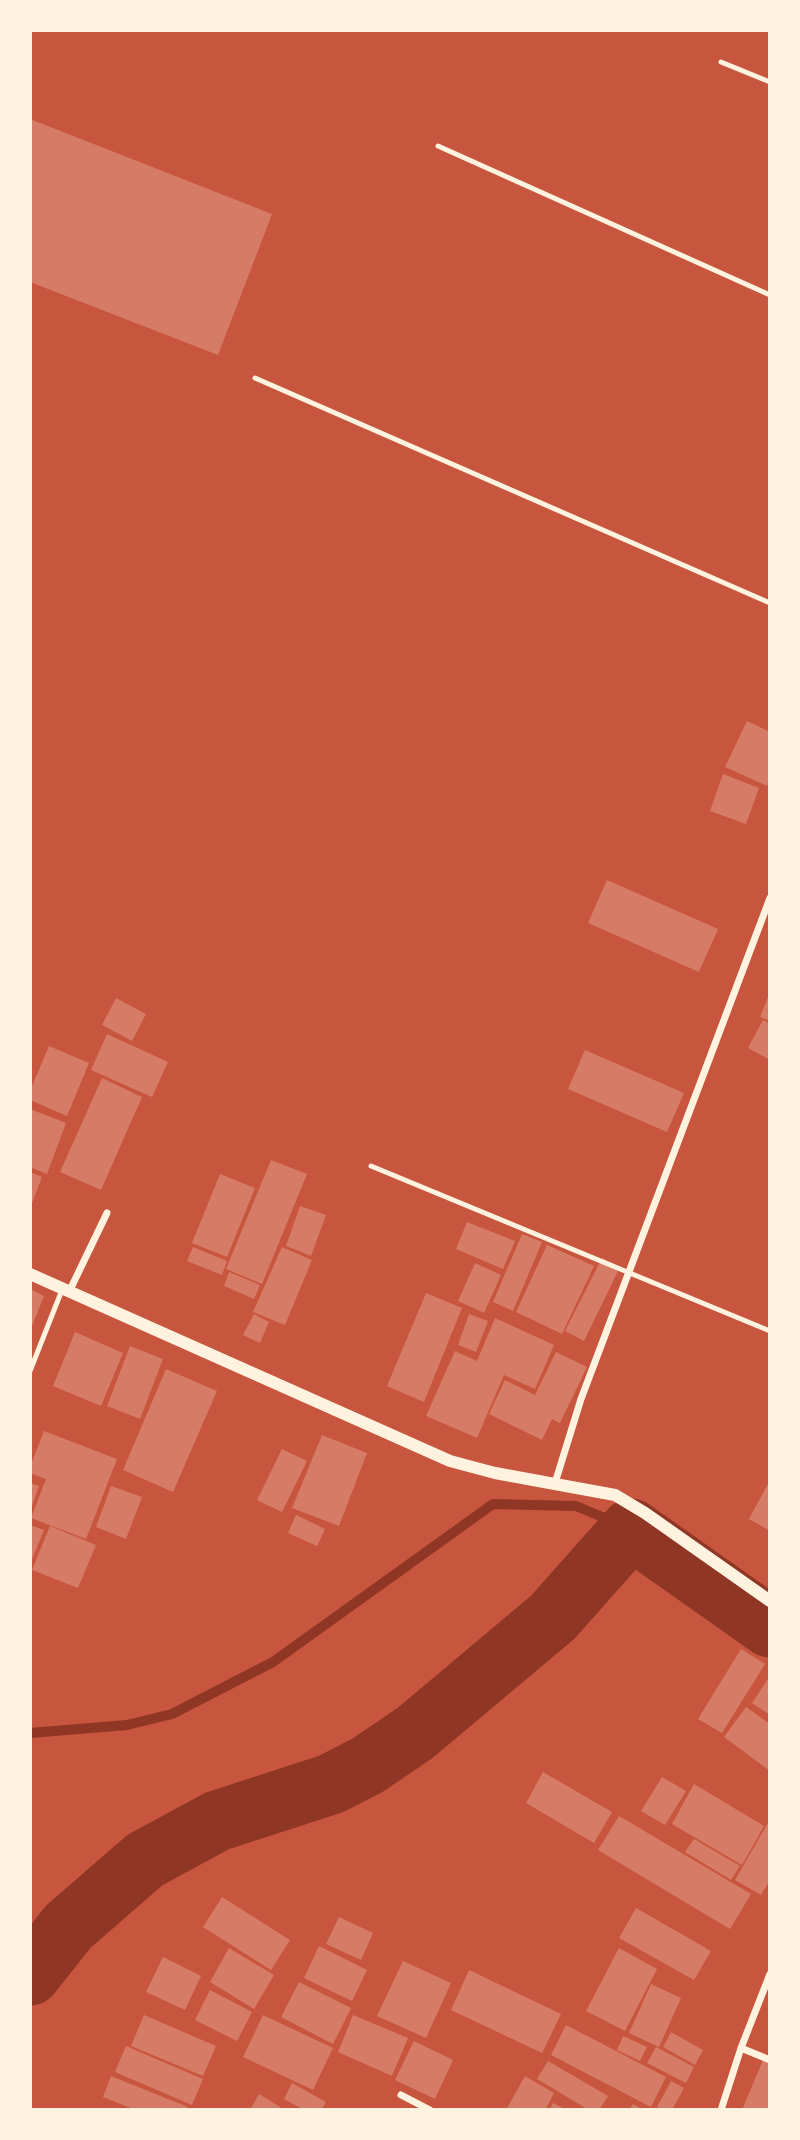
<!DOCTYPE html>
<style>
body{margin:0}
#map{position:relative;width:800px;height:2140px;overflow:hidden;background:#c8553d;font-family:Quicksand,sans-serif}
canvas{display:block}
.frame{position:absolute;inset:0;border:32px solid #fff3e0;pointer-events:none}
</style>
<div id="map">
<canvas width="800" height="2140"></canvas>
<div class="frame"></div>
</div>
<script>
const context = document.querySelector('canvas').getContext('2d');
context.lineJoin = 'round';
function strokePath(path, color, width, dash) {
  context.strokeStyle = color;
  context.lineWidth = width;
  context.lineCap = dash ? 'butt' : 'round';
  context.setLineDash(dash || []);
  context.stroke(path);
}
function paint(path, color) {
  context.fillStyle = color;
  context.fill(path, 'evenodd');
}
const stream = new Path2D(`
 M30 1733 127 1725 172 1714 273 1662 493 1504 576 1506 631 1529`);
const river = new Path2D(`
 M30 1975 68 1927 145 1860 217 1821 331 1784 368 1765 415 1733 553 1617 631 1529 770 1627`);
const building = new Path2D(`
 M30 119 272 214 218 355 30 282Z
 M747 721 770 732V779L767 786 725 767Z
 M723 774 759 788 746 824 710 811Z
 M607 880 718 929 699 972 588 923Z
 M770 992V1021L760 1017Z
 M116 998 146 1014 132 1041 102 1025Z
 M763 1020 770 1024V1060L748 1048Z
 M107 1034 168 1062 152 1097 91 1070Z
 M49 1046 89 1063 67 1116 30 1100V1091Z
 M585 1050 684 1093 667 1132 568 1089Z
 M102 1078 142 1097 101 1190 60 1172Z
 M30 1109 66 1123 47 1174 30 1167Z
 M271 1160 307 1174 262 1284 226 1269Z
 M30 1172 42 1177 30 1208Z
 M220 1174 255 1188 227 1257 192 1243Z
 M300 1206 326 1215 311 1256 286 1246Z
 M467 1222 515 1241 503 1269 456 1249Z
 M522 1234 542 1242 513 1311 493 1302Z
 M547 1245 594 1266 562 1334 516 1312Z
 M193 1247 227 1261 222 1275 187 1261Z
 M282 1247 312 1260 285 1325 253 1312Z
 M602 1258 620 1267 584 1341 565 1331Z
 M475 1263 501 1275 484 1313 458 1301Z
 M229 1272 260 1285 254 1299 224 1286Z
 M30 1289 44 1296 30 1331Z
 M426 1293 462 1308 424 1402 387 1386Z
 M254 1314 269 1322 260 1343 243 1335Z
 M469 1314 488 1321 476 1352 458 1345Z
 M495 1318 554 1345 535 1389 504 1375 477 1438 426 1416 455 1351 477 1361Z
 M75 1332 123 1353 101 1406 53 1386Z
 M130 1346 163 1359 140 1419 107 1406Z
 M556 1352 587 1367 560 1423 552 1419 542 1440 489 1414 505 1380 535 1395Z
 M166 1369 217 1391 173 1492 123 1470Z
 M44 1431 117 1459 86 1539 31 1518 46 1479 30 1473V1467Z
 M322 1435 367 1453 339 1526 292 1508Z
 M282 1449 307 1461 282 1512 257 1500Z
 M770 1480V1531L749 1519Z
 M30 1483 39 1486 30 1511Z
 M111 1486 142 1497 126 1539 96 1527Z
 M296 1515 325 1529 317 1546 288 1533Z
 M30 1525 44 1530 30 1564Z
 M50 1526 96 1545 78 1588 32 1570Z
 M741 1649 765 1664 722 1733 698 1719Z
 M770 1676V1715L752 1703Z
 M746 1707 770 1724V1771L724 1737Z
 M543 1772 612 1812 594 1843 526 1803Z
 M662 1777 686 1791 665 1825 641 1811Z
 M694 1784 764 1826 742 1865 672 1824Z
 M619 1816 751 1894 730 1929 598 1850Z
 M769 1821 770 1822V1880L761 1895 735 1880Z
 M694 1839 740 1866 731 1880 685 1852Z
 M222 1897 290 1940 271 1970 203 1927Z
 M636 1908 711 1951 694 1980 619 1938Z
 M339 1917 373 1933 361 1960 326 1944Z
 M319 1946 367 1970 352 2001 304 1978Z
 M229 1948 274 1975 254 2009 210 1982Z
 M619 1948 657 1969 625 2031 586 2011Z
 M163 1957 201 1976 185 2010 146 1992Z
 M403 1961 451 1983 426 2038 377 2016Z
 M469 1970 561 2014 542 2053 451 2010Z
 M299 1982 351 2008 333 2044 281 2017Z
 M651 1984 681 1998 659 2047 629 2033Z
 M210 1990 252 2012 237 2041 195 2020Z
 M144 2015 216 2046 203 2076 131 2046Z
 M263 2015 333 2048 313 2090 243 2057Z
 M353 2015 408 2038 392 2076 338 2052Z
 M566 2025 666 2077 651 2107 551 2055Z
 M671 2032 703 2050 695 2065 663 2047Z
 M623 2036 647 2047 640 2061 617 2050Z
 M414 2041 453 2060 435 2099 395 2080Z
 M126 2046 203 2079 192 2105 115 2072Z
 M656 2047 694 2067 686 2083 647 2063Z
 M763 2060 770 2063V2110H742Z
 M548 2061 608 2096 599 2110H589L537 2079Z
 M111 2076 188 2107 186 2110H136L103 2097Z
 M525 2076 554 2093 545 2110H506Z
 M671 2081 684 2088 672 2110H662L657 2107Z
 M292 2083 326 2102 321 2110H304L284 2099Z
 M259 2094 285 2110H250Z
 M553 2103 567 2110H549Z
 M633 2104 644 2110H629Z`);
const service = new Path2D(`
 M721 62 770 82
 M438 146 770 295
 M255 378 770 603
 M371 1166 770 1331
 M30 1371 62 1290`);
const minor = new Path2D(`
 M69 1292 107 1213
 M555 1483 581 1399 770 898
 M741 2048 770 2060
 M401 2095 430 2110
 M721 2110 741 2048 770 1974`);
const tertiary = new Path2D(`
 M30 1274 450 1461 495 1473 615 1495 645 1513 770 1601`);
strokePath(stream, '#8f3625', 10);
strokePath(river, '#8f3625', 61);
paint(building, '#d67c66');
strokePath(service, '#fff3e0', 5);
strokePath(minor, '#fff3e0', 7);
strokePath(tertiary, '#fff3e0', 12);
</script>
